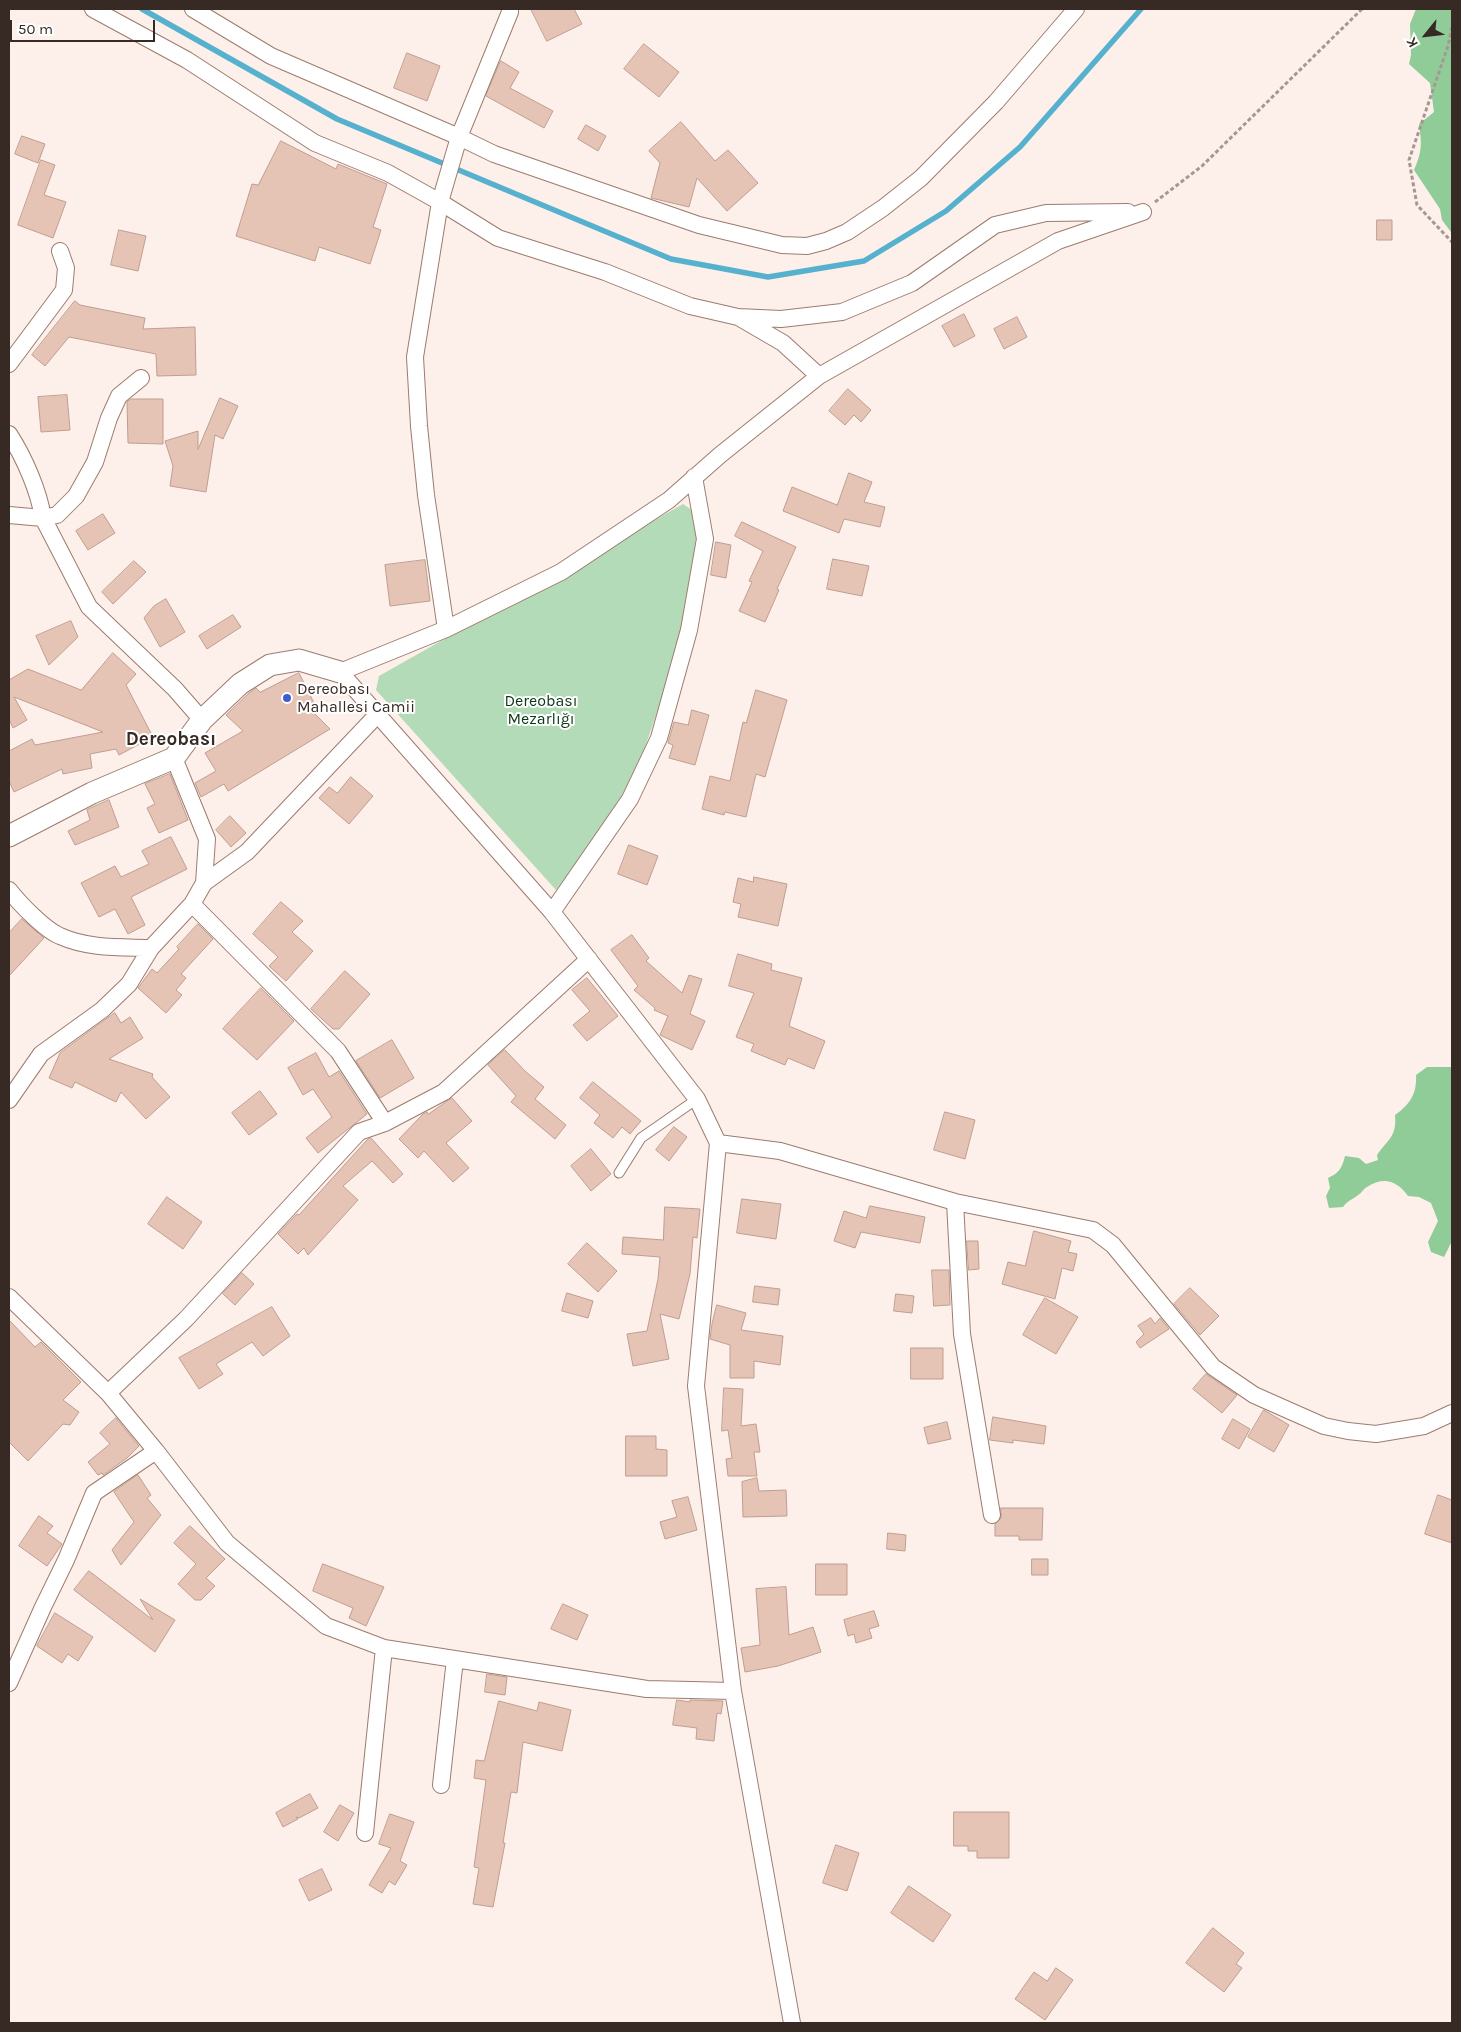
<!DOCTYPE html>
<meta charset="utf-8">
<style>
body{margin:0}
#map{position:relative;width:1461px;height:2032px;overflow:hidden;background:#fdefe9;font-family:Karla,sans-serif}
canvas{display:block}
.frame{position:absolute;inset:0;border:10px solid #372a24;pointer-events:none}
.north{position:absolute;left:1401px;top:10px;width:50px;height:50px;-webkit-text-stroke:4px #fff;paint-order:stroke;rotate:241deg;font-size:14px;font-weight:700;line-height:20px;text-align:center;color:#372a24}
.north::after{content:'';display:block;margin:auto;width:18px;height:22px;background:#372a24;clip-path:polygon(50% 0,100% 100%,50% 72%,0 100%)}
.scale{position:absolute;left:10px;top:20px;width:145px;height:22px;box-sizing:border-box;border:2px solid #372a24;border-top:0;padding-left:6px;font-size:15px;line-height:18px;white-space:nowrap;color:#372a24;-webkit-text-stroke:4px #fff;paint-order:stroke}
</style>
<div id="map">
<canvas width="1461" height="2032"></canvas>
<div class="frame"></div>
<div class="north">K</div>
<div class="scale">50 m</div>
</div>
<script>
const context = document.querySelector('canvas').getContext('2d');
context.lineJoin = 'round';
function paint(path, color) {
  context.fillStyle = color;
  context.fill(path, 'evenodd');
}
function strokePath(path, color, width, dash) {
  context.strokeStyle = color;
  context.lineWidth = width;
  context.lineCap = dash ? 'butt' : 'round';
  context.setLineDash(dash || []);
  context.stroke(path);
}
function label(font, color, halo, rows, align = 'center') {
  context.font = font + ' Karla,sans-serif';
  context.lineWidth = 4;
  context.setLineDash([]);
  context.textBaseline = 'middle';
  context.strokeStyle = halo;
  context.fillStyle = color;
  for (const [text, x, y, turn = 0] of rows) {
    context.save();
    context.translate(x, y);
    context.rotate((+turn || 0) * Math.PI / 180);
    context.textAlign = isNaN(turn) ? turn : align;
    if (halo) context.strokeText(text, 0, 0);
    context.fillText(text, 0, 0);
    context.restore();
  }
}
const green = new Path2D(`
 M683 504 698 514 696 550 688 609 671 671 641 759 612 814 556 890 376 690 379 676Z`);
const forest = new Path2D(`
 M1416 9H1452V231L1451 232 1442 220 1440 209 1414 170C1422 152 1422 144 1419 124L1434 112 1430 83 1409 64 1411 55 1410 24Z
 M1427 1067H1452V1241L1444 1257 1431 1252 1428 1242 1438 1221 1431 1203 1419 1197 1408 1196C1397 1181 1384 1176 1367 1187 1363 1189 1362 1193 1358 1195 1352 1200 1348 1200 1343 1207L1329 1208 1326 1196 1330 1188 1328 1178C1339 1173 1342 1168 1345 1156L1359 1158 1366 1164 1378 1160 1377 1155C1388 1139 1397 1137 1395 1115 1410 1104 1417 1094 1416 1075Z`);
const stream = new Path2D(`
 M142 9 337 119 671 259 768 277 864 261 946 211 1020 147 1141 9`);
const building = new Path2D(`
 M531 9H574L582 24 547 41Z
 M644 44 679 72 659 97 624 69Z
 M407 53 440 66 427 101 394 88Z
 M501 61 519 72 510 88 553 111 544 128 486 96Z
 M681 122 715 161 728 150 758 183 727 211 697 178 689 207 651 198 660 163 649 151Z
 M586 125 606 136 598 151 578 139Z
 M22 136 45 144 38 163 15 154Z
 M281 141 336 169 338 164 387 184 373 227 381 230 370 264 319 247 315 261 236 236 252 184 258 185Z
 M41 160 55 165 44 195 66 202 53 238 18 225Z
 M1377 220H1392V240H1377Z
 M119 230 146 236 138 271 111 265Z
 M75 301 80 305 145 318 143 329 195 327 196 375 157 376 156 354 69 337 45 366 32 355Z
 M964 314 975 336 954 347 942 326Z
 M1017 317 1027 337 1004 349 994 329Z
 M848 389 871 410 861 422 854 415 845 425 829 411Z
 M67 395 70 430 41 432 38 397Z
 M220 398 238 406 223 439 215 435 206 492 170 486 173 466 165 441 198 431V449Z
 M131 399H163V444L128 443 127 402Z
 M849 473 872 482 864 502 885 507 880 527 844 519 839 533 783 511 792 487 837 505Z
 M103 514 115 533 88 550 76 531Z
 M742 522 796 547 777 589 779 590 765 622 739 611 752 582 749 581 763 551 735 536Z
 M716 542 731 545 726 578 711 575Z
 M833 559 869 566 862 596 827 589Z
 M425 560 430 601 390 606 385 565Z
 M134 561 146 572 113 604 102 592Z
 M166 599 185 632 160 647 144 618 154 606Z
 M233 615 241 627 207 649 199 636Z
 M71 621 78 637 49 665 36 636Z
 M113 653 136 674 126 685 153 737 119 755 116 749 90 754 92 768 63 774 62 769 14 792 9 781V751L32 739 35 745 103 732 14 697 27 720 13 728 9 719V680L28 669 81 690Z
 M299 673 314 703 307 706 330 729 228 791 224 784 201 797 195 783 216 771 205 753 243 731 226 715 248 694 256 688 260 692Z
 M756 690 787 700 765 777 756 774 746 817 725 812 724 815 702 809 710 776 730 781 743 722 746 723Z
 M692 710 709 715 695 765 669 758 673 745 668 743 674 722 688 725Z
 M170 774 188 820 159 833 147 808 155 804 145 784Z
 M351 777 373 796 349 824 319 798 329 787 337 793Z
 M109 800 119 827 75 845 68 831 90 820 87 810Z
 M230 816 246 833 231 847 216 830Z
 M171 837 187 869 131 897 145 925 128 934 115 909 99 917 81 883 115 866 121 877 149 864 142 851Z
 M629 845 658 856 647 885 618 874Z
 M754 877 787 884 778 926 738 917 741 904 733 902 738 878 753 882Z
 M281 902 303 921 292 932 313 951 286 981 269 966 278 957 253 934Z
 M22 919 44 938 9 976V933Z
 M198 924 213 939 181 974 186 978 176 990 182 995 166 1013 138 988 152 969 157 973 179 949 177 947Z
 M632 935 649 958 646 961 682 993 689 975 702 979 690 1014 705 1021 692 1050 660 1035 668 1016 654 1010 655 1008 634 990 638 986 611 950Z
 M738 954 772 964 771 970 802 978 789 1026 825 1041 814 1069 788 1058 785 1065 751 1051 754 1044 736 1037 754 993 729 986Z
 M345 971 370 994 339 1029H333L311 1009Z
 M587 978 618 1016 587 1041 573 1025 590 1011 572 990Z
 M261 988 294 1021 257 1060 223 1029Z
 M115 1013 121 1023 130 1017 143 1038 109 1059 153 1074 152 1077 170 1097 146 1119 121 1092 116 1102 75 1082 72 1088 49 1078 60 1053Z
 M392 1040 414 1078 380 1098 356 1061Z
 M505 1050 526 1072 544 1087 535 1099 566 1125 555 1139 511 1102 516 1096 488 1065Z
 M316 1053 329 1077 339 1071 367 1114 318 1153 306 1138 332 1117 313 1089 303 1095 288 1068Z
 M593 1082 641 1121 630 1134 622 1127 613 1138 594 1123 600 1115 580 1098Z
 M260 1091 277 1114 249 1135 232 1113Z
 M452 1098 472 1121 446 1143 469 1168 453 1182 424 1151 418 1158 399 1139 423 1114 427 1112 428 1114Z
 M945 1112 975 1120 965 1159 934 1150Z
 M674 1127 687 1137 669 1161 656 1150Z
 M371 1138 403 1174 393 1183 372 1161 343 1186 358 1200 308 1255 304 1248 298 1254 278 1234 297 1214 299 1215 367 1140Z
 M591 1149 611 1174 591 1191 571 1166Z
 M167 1197 202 1222 183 1249 148 1224Z
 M742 1199 781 1204 776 1239 737 1233Z
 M870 1206 925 1217 920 1243 861 1232 855 1248 834 1241 844 1211 866 1218Z
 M665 1207 700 1209 697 1238 693 1237 690 1274 679 1319 660 1314 669 1359 633 1366 627 1334 647 1331 658 1279 660 1257 622 1254 623 1237 663 1240Z
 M1034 1231 1071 1241 1068 1252 1077 1254 1073 1271 1062 1268 1055 1299 1002 1284 1008 1262 1025 1266Z
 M967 1241H978L979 1269 969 1270Z
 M587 1243 617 1271 598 1292 568 1264Z
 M932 1270H949L950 1305 934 1306Z
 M242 1273 254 1284 235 1305 223 1294Z
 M755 1286 780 1289 778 1305 753 1302Z
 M1190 1288 1219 1316 1200 1335 1174 1304Z
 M567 1293 593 1301 588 1318 562 1311Z
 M896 1294 914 1296 912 1313 894 1311Z
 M1045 1298 1078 1317 1056 1354 1023 1335Z
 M717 1305 746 1313 741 1330 783 1336 780 1365 754 1361V1378H730V1345L710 1339 712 1324Z
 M272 1307 290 1336 263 1356 252 1342 216 1364 223 1374 199 1389 179 1358Z
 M1151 1318 1155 1324 1160 1318 1169 1329 1140 1348 1136 1342 1144 1334 1138 1326Z
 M9 1320 35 1347 41 1342 81 1382 63 1400 79 1412 70 1425 63 1424 28 1461 9 1442Z
 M911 1348H943V1379H911Z
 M1206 1374 1237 1395 1222 1413 1193 1389Z
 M724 1388 743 1389 741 1426 756 1424 760 1452H754L757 1476H728L726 1459 732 1458 728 1430 722 1431Z
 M1264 1410 1289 1425 1274 1452 1248 1437Z
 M993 1417 1046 1426 1044 1444 1013 1440V1443L990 1440Z
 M116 1418 139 1446 127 1458 103 1475 102 1473 98 1475 88 1462 110 1444 100 1433Z
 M1233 1419 1250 1429 1239 1449 1222 1439Z
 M947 1422 951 1439 928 1444 924 1428Z
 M626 1436H656V1449L667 1450V1476H626Z
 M138 1475 151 1495 147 1498 161 1515 121 1565 112 1550 134 1522 114 1492Z
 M757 1478 759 1491 786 1490 787 1516 743 1517 742 1482Z
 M1438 1495 1452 1500V1543L1425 1534Z
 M688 1497 697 1530 665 1539 660 1522 677 1517 672 1501Z
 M1001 1508H1043L1042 1540H1019V1536H995V1524L1001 1518Z
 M39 1516 53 1526 47 1533 62 1544 47 1566 19 1546Z
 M190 1526 225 1559 206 1578 215 1586 201 1600H195L178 1584 196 1564 174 1543Z
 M888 1533 906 1535 905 1551 887 1549Z
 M1032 1559H1048V1575H1032Z
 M323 1564 384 1587 366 1626 349 1618 353 1608 313 1591Z
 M816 1564H847V1595H816Z
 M89 1571 153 1620 140 1599 175 1620 155 1652 74 1590Z
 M786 1587 789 1635 813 1627 821 1652 778 1666 745 1672 741 1648 760 1645 756 1589Z
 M563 1604 588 1615 577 1640 551 1629Z
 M874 1611 879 1626 869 1629 872 1638 856 1643 854 1634 848 1636 844 1620Z
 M55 1613 93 1637 78 1661 68 1654 62 1663 37 1646Z
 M487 1674 507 1677 505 1695 485 1692Z
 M677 1700 690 1702V1700L723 1701 721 1714 717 1713 714 1741 696 1739 697 1728 673 1725Z
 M499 1701 537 1711 539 1702 571 1710 562 1751 523 1742 517 1793 511 1792 503 1843H505L493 1907 473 1904 479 1868 474 1867 486 1780 474 1778 476 1760 484 1761Z
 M310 1794 318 1808 299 1818 296 1817 298 1819 283 1827 276 1813Z
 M340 1805 354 1813 338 1841 324 1832Z
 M954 1812H1009V1858H977V1851H968V1846H954Z
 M390 1814 414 1822 400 1861 407 1865 395 1885 389 1881 382 1893 369 1885 391 1848 379 1844Z
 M836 1845 859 1853 847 1891 823 1883Z
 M322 1869 332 1890 309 1901 299 1880Z
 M909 1886 951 1915 933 1942 891 1913Z
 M1213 1928 1244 1953 1236 1964 1242 1968 1224 1992 1186 1963Z
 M1056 1968 1073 1980 1045 2020 1015 1999 1034 1972 1047 1981Z`);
const path = new Path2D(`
 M1452 27 1448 46 1409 160 1417 205 1452 242
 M1155 202 1202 166 1362 9`);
const service = new Path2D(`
 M619 1173 641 1138 697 1099`);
const minor = new Path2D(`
 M93 9 187 60 315 143 388 173 440 202 498 238 605 272 690 306 738 317 781 319 842 312 912 283 995 225 1046 213 1128 212
 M193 9 271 56 459 137 494 154 699 225 782 245 807 246 826 241 847 232 883 208 921 178 996 102 1076 9
 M740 318 783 343 819 376
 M9 364 64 290 66 268 60 251
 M9 434C24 457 39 491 43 518L89 607 175 689 202 720
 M9 515 43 518 57 515 76 496 95 462 109 418 119 396 141 378
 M446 629 426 495 419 426 415 357 440 202 459 137 510 12V9
 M174 758 207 839 204 883
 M9 890C19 903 45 930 60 936 89 949 120 947 151 948
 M192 904 338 1051 385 1123
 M552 912 630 799 659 738 689 630 705 539 694 477
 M9 1100 41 1054 102 1010 129 984 151 948 192 904 204 883 247 852 377 715
 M718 1143 780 1151 955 1202 1093 1230 1113 1245 1213 1367 1254 1395 1324 1426 1348 1431 1376 1434 1424 1426 1452 1413
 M955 1202 962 1334 992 1515
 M9 1297 108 1393 156 1451 227 1543 326 1626 384 1648 647 1689 733 1691
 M108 1393 186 1319 359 1132 385 1123 444 1092 589 959
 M9 1683 43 1607 66 1560 94 1493 156 1451
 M441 1785 455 1659
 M365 1833 384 1648
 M792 2023 733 1691 696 1386 718 1143 697 1099 552 912 340 672 446 629 561 572 669 500 720 455 819 376 1058 241 1143 212`);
const tertiary = new Path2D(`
 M9 836 92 793 174 758 202 720 240 684 270 665 299 660 340 672`);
const markers = [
 [287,698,5,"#405ccf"]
];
const poiNames = [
 ["Dereobası",297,689],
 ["Mahallesi Camii",297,707]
];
const parkNames = [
 ["Dereobası",541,701],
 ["Mezarlığı",541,719]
];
const quarterNames = [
 ["Dereobası",171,740]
];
paint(green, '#b4dbb8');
paint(forest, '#90cc97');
strokePath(stream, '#55b1ce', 5.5);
paint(building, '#e6c4b5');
strokePath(building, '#bf9e90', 1);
strokePath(service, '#9c7c6e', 11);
strokePath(minor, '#9c7c6e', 18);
strokePath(tertiary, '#9c7c6e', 23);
strokePath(path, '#a59892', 3, [4, 2.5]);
strokePath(service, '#fff', 9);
strokePath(minor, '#fff', 16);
strokePath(tertiary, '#fff', 21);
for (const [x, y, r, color] of markers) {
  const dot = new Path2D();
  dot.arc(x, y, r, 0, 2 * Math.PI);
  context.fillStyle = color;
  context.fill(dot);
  strokePath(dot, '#fff', 2);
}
label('16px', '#372a24', '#fff', poiNames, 'left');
label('16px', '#0a3715', '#fff', parkNames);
label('bold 19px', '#372a24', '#fff', quarterNames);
</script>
